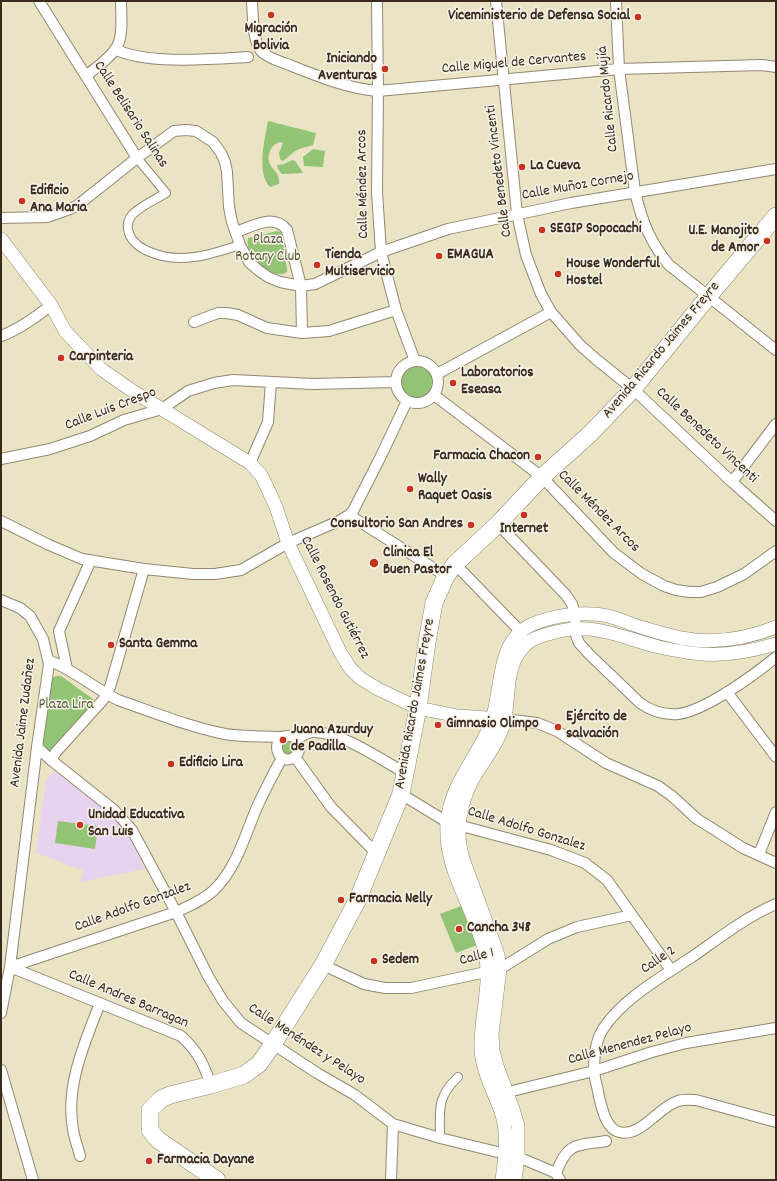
<!DOCTYPE html>
<meta charset="utf-8">
<style>
body{margin:0}
#map{position:relative;width:777px;height:1181px;overflow:hidden;background:#eae4c5;font-family:Dekko,sans-serif}
canvas{display:block}
.frame{position:absolute;inset:0;border:2px solid #3b2a1e;pointer-events:none}
</style>
<div id="map">
<canvas width="777" height="1181"></canvas>
<div class="frame"></div>
</div>
<script>
const context = document.querySelector('canvas').getContext('2d');
context.lineJoin = 'round';
function paint(path, color) {
  context.fillStyle = color;
  context.fill(path, 'evenodd');
}
function strokePath(path, color, width, dash) {
  context.strokeStyle = color;
  context.lineWidth = width;
  context.lineCap = dash ? 'butt' : 'round';
  context.setLineDash(dash || []);
  context.stroke(path);
}
function label(font, color, halo, rows, align = 'center') {
  context.font = font + ' Dekko,sans-serif';
  context.lineWidth = 3;
  context.setLineDash([]);
  context.textBaseline = 'middle';
  context.strokeStyle = halo;
  context.fillStyle = color;
  for (const [text, x, y, turn = 0] of rows) {
    context.save();
    context.translate(x, y);
    context.rotate((+turn || 0) * Math.PI / 180);
    context.textAlign = isNaN(turn) ? turn : align;
    if (halo) context.strokeText(text, 0, 0);
    context.fillText(text, 0, 0);
    context.restore();
  }
}
const built = new Path2D(`
 M55 772 101 807 124 828 133 842 144 869 80 882 84 871 36 853 46 782 50 774Z`);
const green = new Path2D(`
 M268 121 316 133 313 145C306 147 300 148 294 152 289 155 287 159 282 161L280 159 279 153 283 143 280 142C272 144 267 153 269 162 272 171 280 171 279 184L270 187C256 173 265 138 268 121Z
 M313 149 325 151 323 167 304 166 303 157Z
 M293 160 296 162 303 173 282 174 278 169 277 165C285 165 286 162 293 160Z
 M277 231 281 232 287 269V272L283 274C267 276 244 255 248 238Z
 M401 382a16 16 0 1 1 32 0a16 16 0 1 1-32 0Z
 M56 676H61L93 699 94 707 53 751H48L39 743 51 679Z
 M286 739 296 743 292 756 283 755 280 744Z
 M58 821 98 826 95 849 55 843Z
 M461 906 477 945 456 953 440 914Z`);
const pedestrian = new Path2D(`
 M137 158 166 193C156 199 139 207 132 215 129 219 127 224 128 229 131 250 162 258 180 258 201 258 221 251 240 245
 M440 1138C440 1110 436 1098 458 1077`);
const minor = new Path2D(`
 M39 1 137 158
 M252 1C253 14 252 42 262 52 268 58 279 61 287 64 317 76 346 88 378 91L619 69 762 65 776 67
 M377 1 378 91 377 192 381 252 396 310 415 361
 M496 1 517 214 526 255 541 294 551 312 580 345 597 360 633 389 732 482 776 521
 M616 1 619 69 635 192C642 221 650 242 669 265L776 350
 M115 49C145 65 213 59 248 57
 M87 75C96 68 107 60 115 50 124 38 121 16 121 1
 M1 218 47 217 70 209 78 205 137 158 174 131 186 130 196 131 213 142 221 153 225 162 227 172 229 207 232 222 240 245 249 262 258 270 268 277 280 282 301 286 315 284 381 252 448 229 571 203 776 169
 M236 232C253 226 274 213 287 230L301 286 302 333
 M194 322 218 313H226L238 315 267 328 302 333 329 331 396 310
 M1 336C20 329 35 318 51 305
 M396 382a21 21 0 1 1 42 0a21 21 0 1 1-42 0Z
 M437 374 551 312
 M434 395 542 477 614 553 642 574 664 586 676 590 690 592H701L717 587 744 574 776 551
 M1 459 50 449 90 436 124 420 162 409 188 391 214 383 233 380 313 384 396 382
 M250 463 268 422 271 382
 M732 482 776 424
 M349 515 446 576
 M1 521 47 544 82 559 144 569 193 574H215L241 570 288 543 339 521 349 515 353 511 380 458 407 401
 M498 524 566 595 572 604 575 614 576 635 579 643 589 654 640 703C651 711 664 715 678 714 705 711 754 675 776 657
 M455 564 521 632
 M1 600 20 608 30 616 43 639 49 664 37 747 10 967 1 1013
 M48 660C74 670 94 688 118 700 153 712 189 727 225 734 243 737 262 736 280 737 284 737 287 735 292 736 301 739 302 753 293 758 280 765 271 746 282 737
 M67 669 59 631 91 560
 M727 692 776 757
 M505 719 537 723 557 731 606 763 658 786 672 796 697 819 710 827 743 848 776 863
 M296 739C302 736 307 732 313 732 340 731 382 760 405 773
 M37 747 51 760 114 810 132 830 176 912 208 976 223 1001 241 1023 317 1073 355 1095 393 1124 440 1138 518 1157 556 1173 560 1180
 M295 757 331 807 376 853
 M51 760 56 752 103 700 110 687 144 569
 M401 794 447 822 551 850 585 863 607 880 671 970
 M759 854 776 812
 M776 904C746 917 719 938 692 957 663 976 622 999 603 1029 596 1040 594 1058 594 1070 594 1078 598 1088 599 1097 602 1108 606 1129 619 1132 641 1138 658 1107 678 1101 684 1099 691 1100 696 1100L776 1122
 M323 965 364 984 385 988H411L500 969 548 939 577 927 632 915
 M10 967 176 912C189 906 202 901 213 891 236 870 245 835 257 807 265 790 273 774 282 758
 M10 967 181 1036C198 1051 204 1065 211 1085
 M1 1070 33 1180
 M500 1094 594 1071 652 1052 686 1043 776 1028
 M80 1156C78 1147 74 1138 73 1129 65 1086 85 1042 100 1003
 M556 1173C568 1141 577 1146 606 1141
 M391 1180 393 1124`);
const tertiary = new Path2D(`
 M1 239 51 305 65 331 101 369 134 392 250 463 261 475 266 485 276 507 288 543 340 652 350 668 360 678 378 689 418 708 458 716 500 719
 M502 1180C505 1156 509 1132 500 1109 493 1090 482 1070 481 1049 480 1016 492 985 485 953 475 909 444 870 447 824 450 779 484 753 494 712 502 681 498 639 533 624 555 615 585 611 608 616 620 619 632 625 644 628 656 632 668 635 681 638 713 644 746 639 776 627
 M515 1180 518 1157V1126L513 1109 497 1066 493 1051 492 1034 500 969 498 955 492 938 463 859C455 831 460 802 474 777 482 764 491 752 498 738 501 732 504 725 505 718 509 697 506 669 520 651 527 641 536 637 548 634 592 620 618 637 659 647 673 650 687 653 701 654 726 656 752 651 776 644`);
const primary = new Path2D(`
 M217 1180 158 1140 150 1130V1110L161 1099 170 1095 211 1085 244 1075 259 1064 273 1044 323 965 357 901 401 794 418 708 427 642 434 603 446 576 455 564 498 524 542 477 590 434 633 389 708 297 776 216`);
const markers = [
 [271,15,4,"#c8321e"],
 [638,17,4,"#c8321e"],
 [385,69,4,"#c8321e"],
 [522,167,4,"#c8321e"],
 [22,201,4,"#c8321e"],
 [542,230,4,"#c8321e"],
 [767,241,4,"#c8321e"],
 [439,256,4,"#c8321e"],
 [317,265,4,"#c8321e"],
 [558,274,4,"#c8321e"],
 [61,358,4,"#c8321e"],
 [453,383,4,"#c8321e"],
 [538,457,4,"#c8321e"],
 [410,489,4,"#c8321e"],
 [524,515,4,"#c8321e"],
 [471,525,4,"#c8321e"],
 [374,563,5,"#c8321e"],
 [111,645,4,"#c8321e"],
 [438,725,4,"#c8321e"],
 [558,727,4,"#c8321e"],
 [283,740,4,"#c8321e"],
 [171,764,4,"#c8321e"],
 [80,825,4,"#c8321e"],
 [341,900,4,"#c8321e"],
 [459,929,4,"#c8321e"],
 [374,961,4,"#c8321e"],
 [149,1161,4,"#c8321e"]
];
const poiNames = [
 ["Viceministerio de Defensa Social",630,17,"right"],
 ["Migración",271,30,"center"],
 ["Bolivia",271,47,"center"],
 ["Iniciando",377,60,"right"],
 ["Aventuras",377,77,"right"],
 ["La Cueva",530,167],
 ["Edificio",30,192],
 ["Ana Maria",30,209],
 ["SEGIP Sopocachi",550,230],
 ["U.E. Manojito",759,232,"right"],
 ["de Amor",759,249,"right"],
 ["Tienda",325,256],
 ["Multiservicio",325,273],
 ["EMAGUA",447,256],
 ["House Wonderful",566,265],
 ["Hostel",566,282],
 ["Carpinteria",69,358],
 ["Laboratorios",461,374],
 ["Eseasa",461,391],
 ["Farmacia Chacon",530,457,"right"],
 ["Wally",418,480],
 ["Raquet Oasis",418,497],
 ["Consultorio San Andres",463,525,"right"],
 ["Internet",524,530,"center"],
 ["Clinica El",383,554],
 ["Buen Pastor",383,571],
 ["Santa Gemma",119,645],
 ["Ejército de",566,718],
 ["salvación",566,735],
 ["Gimnasio Olimpo",446,725],
 ["Juana Azurduy",291,731],
 ["de Padilla",291,748],
 ["Edificio Lira",179,764],
 ["Unidad Educativa",88,816],
 ["San Luis",88,833],
 ["Farmacia Nelly",349,900],
 ["Cancha 348",467,929],
 ["Sedem",382,961],
 ["Farmacia Dayane",157,1161]
];
const streetNames = [
 ["Calle Miguel de Cervantes",514,64,-5],
 ["Calle Ricardo Mujía",609,99,-96],
 ["Calle Belisario Salinas",130,115,57],
 ["Calle Benedeto Vincenti",500,171,-97],
 ["Calle Méndez Arcos",364,184,-91],
 ["Calle Muñoz Cornejo",578,187,-10],
 ["Avenida Ricardo Jaimes Freyre",662,351,-50],
 ["Calle Luis Crespo",111,410,-21],
 ["Calle Benedeto Vincenti",706,436,43],
 ["Calle Méndez Arcos",598,512,45],
 ["Calle Rosendo Gutiérrez",334,598,63],
 ["Avenida Ricardo Jaimes Freyre",416,704,-80],
 ["Avenida Jaime Zudañez",24,723,-83],
 ["Calle Adolfo Gonzalez",526,830,17],
 ["Calle Adolfo Gonzalez",133,908,-20],
 ["Calle 1",477,958,-14],
 ["Calle 2",659,961,-34],
 ["Calle Andres Barragan",128,1000,23],
 ["Calle Menéndez y Pelayo",306,1045,33],
 ["Calle Menendez Pelayo",630,1045,-15]
];
const parkNames = [
 ["Plaza",268,241],
 ["Rotary Club",268,258],
 ["Plaza Lira",66,706]
];
paint(built, '#e7d2ef');
paint(green, '#93c475');
strokePath(pedestrian, '#928772', 10);
strokePath(minor, '#928772', 12);
strokePath(tertiary, '#928772', 14);
strokePath(primary, '#928772', 18);
strokePath(pedestrian, '#fff', 8);
strokePath(minor, '#fff', 10);
strokePath(tertiary, '#fff', 13);
strokePath(primary, '#fff', 17);
for (const [x, y, r, color] of markers) {
  const dot = new Path2D();
  dot.arc(x, y, r, 0, 2 * Math.PI);
  context.fillStyle = color;
  context.fill(dot);
  strokePath(dot, '#f7f3e8', 1.5);
}
label('bold 15px', '#3b2a1e', '#f7f3e8', poiNames, 'left');
label('15px', '#3b2a1e', '#f7f3e8', streetNames);
label('15px', '#555838', '#f7f3e8', parkNames);
</script>
